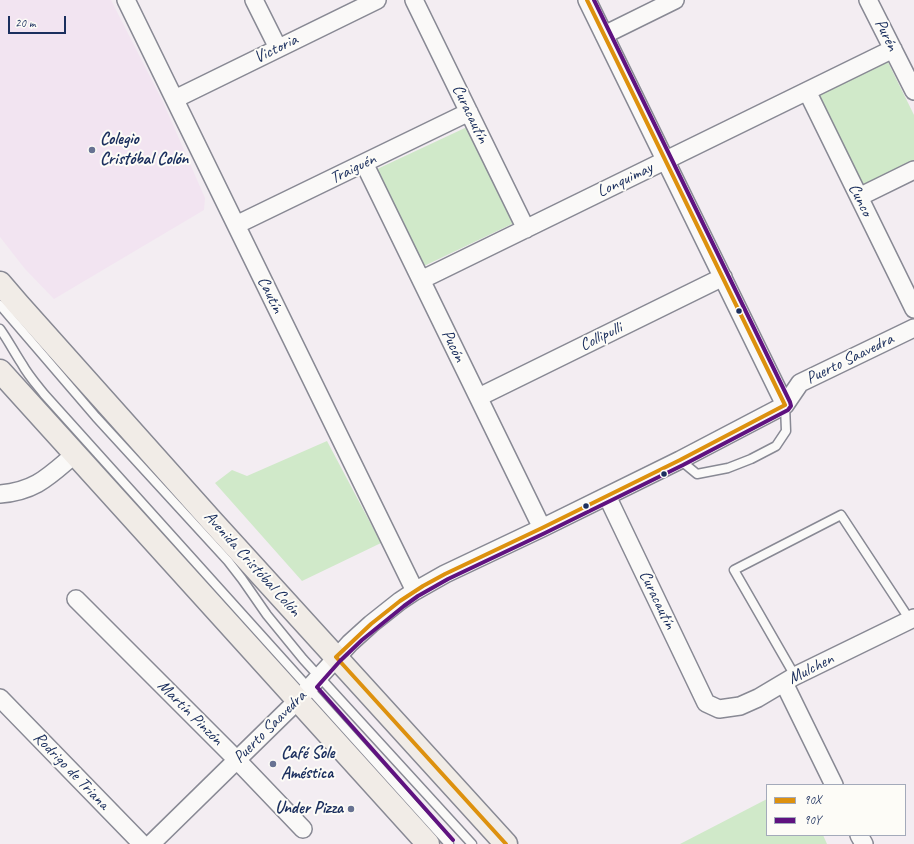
<!DOCTYPE html>
<meta charset="utf-8">
<style>
body{margin:0}
#map{position:relative;width:914px;height:844px;overflow:hidden;background:#f3edf2;font-family:Caveat,sans-serif}
canvas{display:block}
.legend{position:absolute;left:766px;top:784px;width:140px;height:52px;box-sizing:border-box;background:#fdfcf7;border:1px solid #a3aaba;margin:0;padding:5px 7px;list-style:none;font-size:12px;color:#1b2f5e}
.legend li{display:flex;align-items:center;gap:8px;height:20px}
.legend b{width:20px;border:1px solid #a3aaba}
.scale{position:absolute;left:8px;top:16px;width:58px;height:18px;box-sizing:border-box;border:2px solid #1b2f5e;border-top:0;padding-left:5px;font-size:12px;line-height:14px;white-space:nowrap;color:#1b2f5e;-webkit-text-stroke:3px #fdfcf7;paint-order:stroke}
</style>
<div id="map">
<canvas width="914" height="844"></canvas>
<ul class="legend">
<li><b style="height:5px;background:#dd910e"></b>90X</li>
<li><b style="height:5px;background:#5f1280"></b>90Y</li>
</ul>
<div class="scale">20 m</div>
</div>
<script>
const context = document.querySelector('canvas').getContext('2d');
context.lineJoin = 'round';
function paint(path, color) {
  context.fillStyle = color;
  context.fill(path, 'evenodd');
}
function strokePath(path, color, width, dash) {
  context.strokeStyle = color;
  context.lineWidth = width;
  context.lineCap = dash ? 'butt' : 'round';
  context.setLineDash(dash || []);
  context.stroke(path);
}
function label(font, color, halo, rows, align = 'center') {
  context.font = font + ' Caveat,sans-serif';
  context.lineWidth = 4;
  context.setLineDash([]);
  context.textBaseline = 'middle';
  context.strokeStyle = halo;
  context.fillStyle = color;
  for (const [text, x, y, turn = 0] of rows) {
    context.save();
    context.translate(x, y);
    context.rotate((+turn || 0) * Math.PI / 180);
    context.textAlign = isNaN(turn) ? turn : align;
    if (halo) context.strokeText(text, 0, 0);
    context.fillText(text, 0, 0);
    context.restore();
  }
}
const built = new Path2D(`
 M0 0H111L163 102 205 198 204 210 54 299 25 269 0 237Z`);
const green = new Path2D(`
 M887 60 914 115V160L858 188 812 97Z
 M467 127 514 223 422 267 375 170Z
 M327 441 381 543 302 581 215 483 232 470 247 476Z
 M767 799V835H823L827 844H680Z`);
const service = new Path2D(`
 M0 305 96 417 228 561 242 579 267 615 303 659 472 844
 M0 329C8 340 14 352 22 364 28 375 36 384 44 394L449 844
 M680 460 697 474 728 468 751 459 776 446 786 431 785 405
 M795 676 734 570 841 515 910 620`);
const minor = new Path2D(`
 M126 0 415 591
 M254 0 278 48
 M414 0 526 229
 M587 0 785 405
 M868 0 914 91
 M604 35 675 0
 M807 91 914 309
 M175 99 377 0
 M364 163 542 528
 M859 197 914 170
 M236 225 469 112
 M421 280 893 49
 M479 397 723 277
 M0 494C36 491 49 476 75 454
 M607 496 706 703 719 709 740 706 758 698 795 676 914 618
 M76 599 237 760 303 829
 M784 683 834 785
 M0 698 142 844
 M859 835 864 844
 M151 844 298 700 350 643 371 624 400 601 415 591 445 574 542 528 680 460 785 405 800 383 914 328`);
const primary = new Path2D(`
 M0 283 18 304 212 521 506 844
 M0 371 428 844`);
const bus1 = new Path2D(`
 M506 844 336 657 371 624 400 601 423 586 445 574 542 528 680 460 785 405 587 0`);
const bus2 = new Path2D(`
 M453 840 317 687 340 661 362 640 404 606 418 596 448 579 545 533 683 465 788 410 791 406 790 402 594 0`);
const markers = [
 [92,150,4,"#677292"],
 [739,311,3.5,"#1b2f5e"],
 [664,474,3.5,"#1b2f5e"],
 [586,506,3.5,"#1b2f5e"],
 [273,764,4,"#677292"],
 [351,809,4,"#677292"]
];
const streetNames = [
 ["Purén",886,35,64],
 ["Victoria",276,49,-26],
 ["Curacautín",470,114,64],
 ["Traiguén",353,169,-26],
 ["Lonquimay",625,180,-26],
 ["Cunco",860,200,64],
 ["Cautín",270,295,64],
 ["Collipulli",601,337,-26],
 ["Pucón",453,346,64],
 ["Puerto Saavedra",850,359,-26],
 ["Avenida Cristóbal Colón",252,564,48],
 ["Curacautín",657,600,64],
 ["Mulchen",811,669,-27],
 ["Martín Pinzón",190,713,45],
 ["Puerto Saavedra",270,727,-45],
 ["Rodrigo de Triana",71,771,46]
];
const poiNames = [
 ["Colegio",100,140],
 ["Cristóbal Colón",100,160],
 ["Café Sole",281,754],
 ["Améstica",281,774],
 ["Under Pizza",343,809,"right"]
];
paint(built, '#f2e4f1');
paint(green, '#d0e9c9');
strokePath(service, '#888994', 11);
strokePath(minor, '#888994', 20);
strokePath(primary, '#888994', 25);
strokePath(service, '#faf9f8', 8);
strokePath(minor, '#faf9f8', 17);
strokePath(primary, '#f1ece7', 22);
strokePath(bus1, '#dd910e', 4);
strokePath(bus2, '#5f1280', 4);
for (const [x, y, r, color] of markers) {
  const dot = new Path2D();
  dot.arc(x, y, r, 0, 2 * Math.PI);
  context.fillStyle = color;
  context.fill(dot);
  strokePath(dot, '#fdfcf7', 1.5);
}
label('17px', '#1b2f5e', '#fdfcf7', streetNames);
label('bold 17px', '#1b2f5e', '#fdfcf7', poiNames, 'left');
</script>
